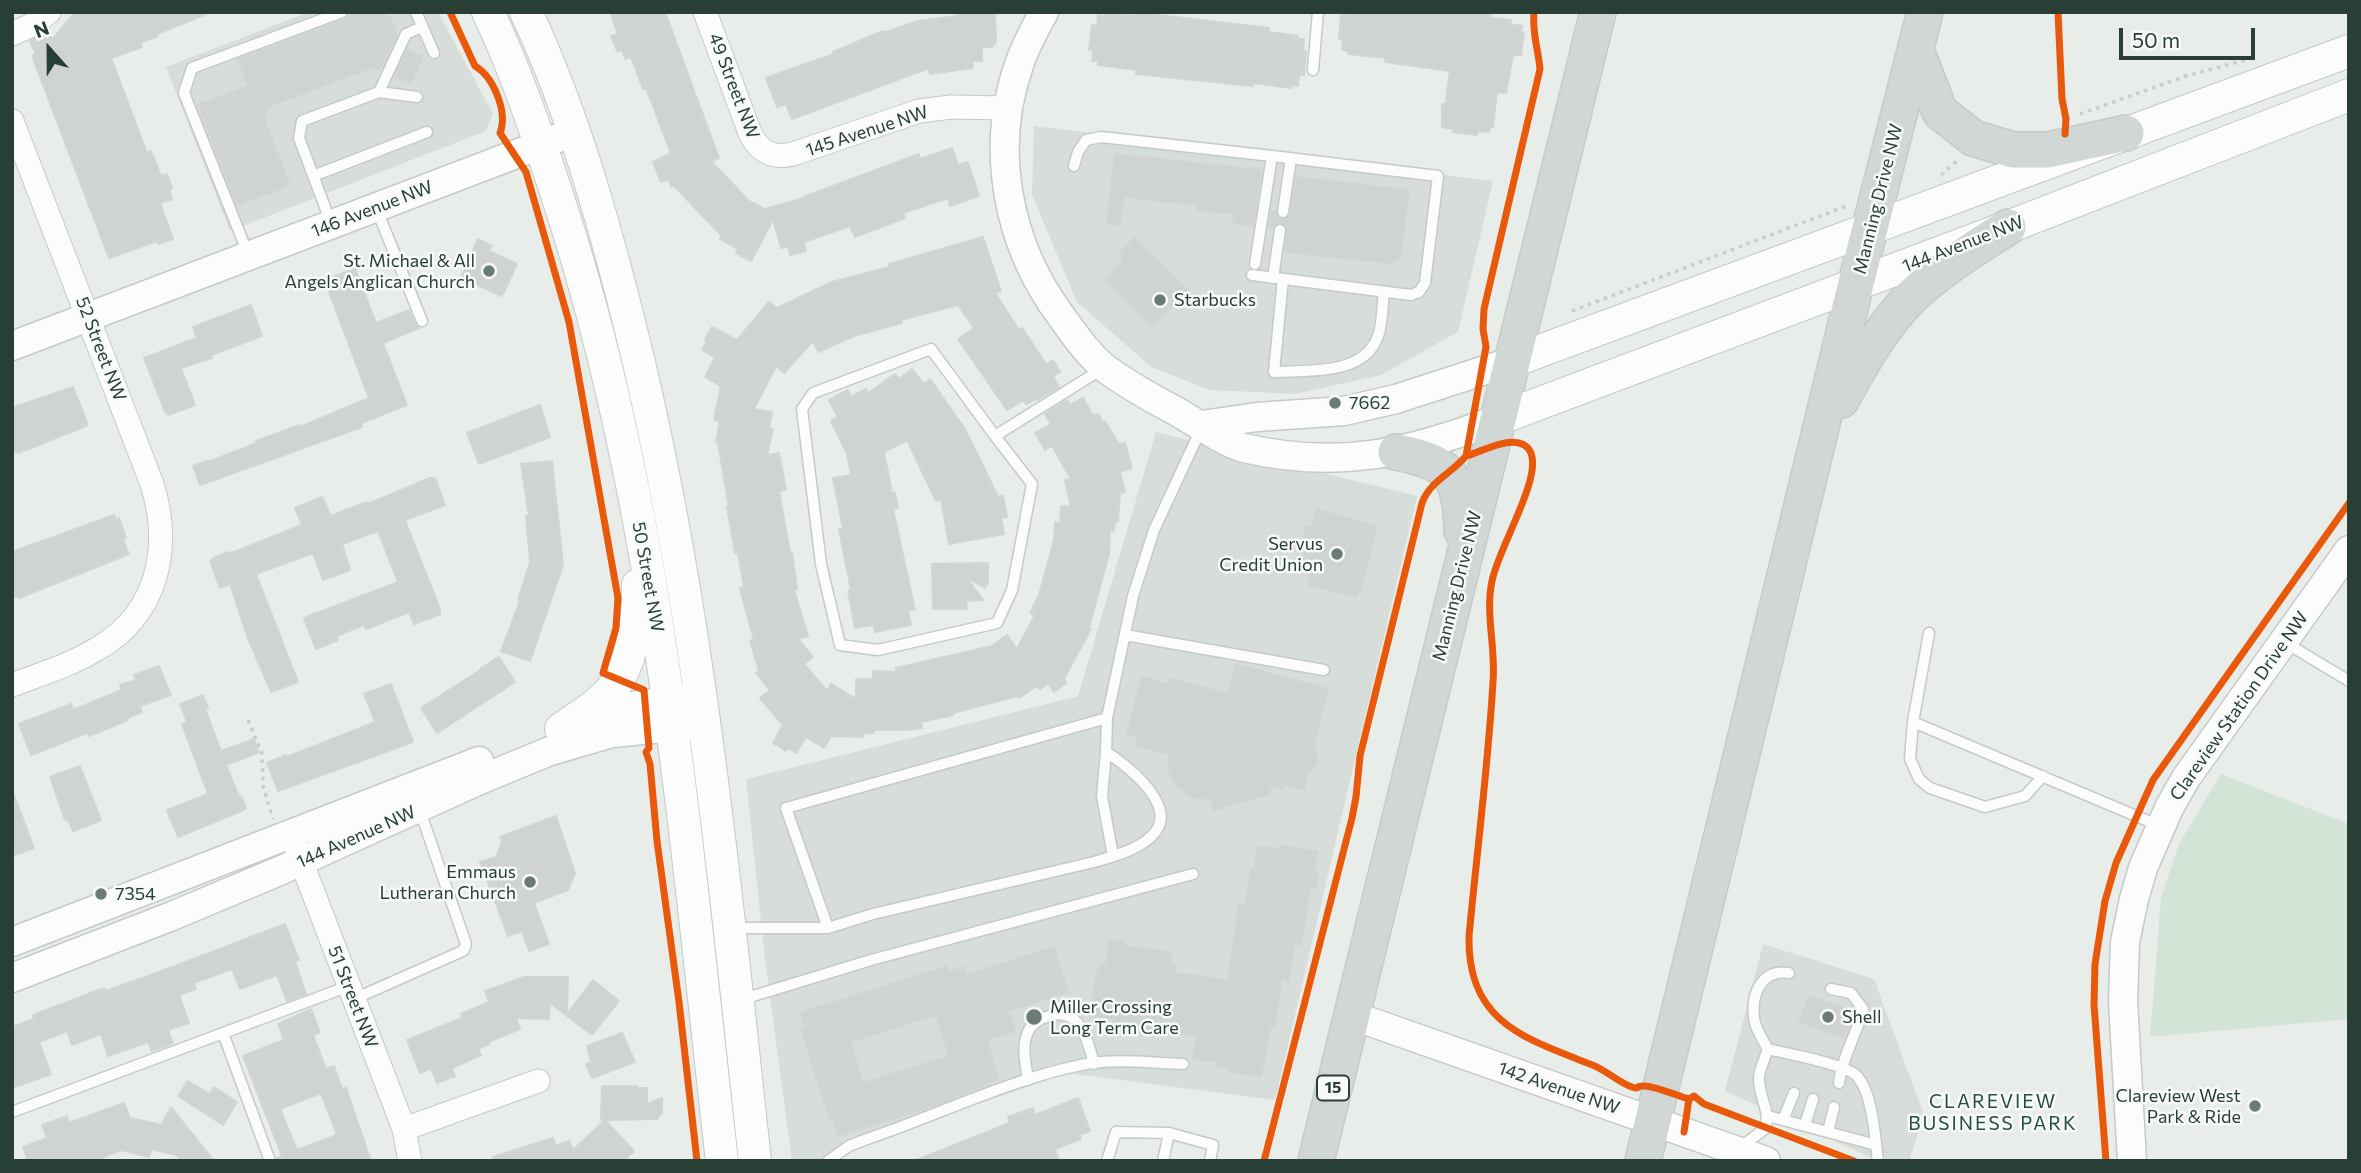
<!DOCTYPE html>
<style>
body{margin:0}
#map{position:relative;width:2361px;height:1173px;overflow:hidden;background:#e8edea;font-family:Commissioner,sans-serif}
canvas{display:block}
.frame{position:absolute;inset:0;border:14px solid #273f35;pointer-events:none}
.north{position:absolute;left:14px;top:14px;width:70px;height:70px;-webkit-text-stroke:5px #f7faf8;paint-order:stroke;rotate:339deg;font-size:19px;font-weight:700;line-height:28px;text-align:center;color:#273f35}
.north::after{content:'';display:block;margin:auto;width:24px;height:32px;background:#273f35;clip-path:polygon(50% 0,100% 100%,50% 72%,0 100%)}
.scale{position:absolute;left:2119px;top:28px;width:136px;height:32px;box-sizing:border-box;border:4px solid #273f35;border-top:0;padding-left:9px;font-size:21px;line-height:24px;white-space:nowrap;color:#273f35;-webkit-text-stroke:5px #f7faf8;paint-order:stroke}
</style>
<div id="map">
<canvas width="2361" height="1173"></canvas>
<div class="frame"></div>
<div class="north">N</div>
<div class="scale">50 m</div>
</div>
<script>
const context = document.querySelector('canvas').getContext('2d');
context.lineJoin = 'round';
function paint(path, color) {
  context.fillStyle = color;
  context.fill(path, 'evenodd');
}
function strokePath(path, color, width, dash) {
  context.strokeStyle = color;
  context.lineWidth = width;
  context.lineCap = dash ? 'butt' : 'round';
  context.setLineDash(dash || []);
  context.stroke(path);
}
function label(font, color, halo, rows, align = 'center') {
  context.font = font + ' Commissioner,sans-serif';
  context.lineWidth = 5;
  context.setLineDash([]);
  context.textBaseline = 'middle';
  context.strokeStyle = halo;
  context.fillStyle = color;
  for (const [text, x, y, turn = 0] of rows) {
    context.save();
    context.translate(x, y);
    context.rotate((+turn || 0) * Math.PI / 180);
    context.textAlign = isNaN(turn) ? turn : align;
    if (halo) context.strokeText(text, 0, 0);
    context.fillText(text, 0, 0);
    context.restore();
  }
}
const built = new Path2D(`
 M309 12H438L493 114 486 131 230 231 166 67Z
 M1034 126 1493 181 1458 332 1381 375 1295 394 1210 390 1151 367 1077 302 1032 195Z
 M1156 432 1417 496 1275 1100 1067 1073 816 1161H792L765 960 746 779 1078 696Z
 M1763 944 1874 979 1924 1115 1909 1161H1878L1725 1091Z`);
const green = new Path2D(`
 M2221 774 2349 824V1019L2150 1037 2161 898 2179 844Z`);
const building = new Path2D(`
 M75 12 209 13 157 34 158 36 140 43 142 47 111 58 147 153 151 151 161 176 167 174 172 188 169 189 172 199 160 203 173 239 158 244 157 241 109 258 32 56 36 54 30 41 48 31 52 40Z
 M355 12H385L388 18 390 17 397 35 380 70 373 67 270 106 264 119 290 185 237 205 198 105 248 86 238 59 345 19Z
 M610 12H665L719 158 711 161 749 201 765 209 804 198 803 197 919 154 920 159 952 148 958 165 968 162 979 196 950 206 948 198 903 213 905 218 855 237 850 226 804 242 806 251 790 255 788 246 781 248 773 219 751 261 736 253 738 249 720 239 722 236 674 186 671 187 669 179 661 182 653 162 671 153 646 88 643 89 631 57 625 59 622 50 617 51 611 36 618 34Z
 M995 12 996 42 992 47H982V61H972L973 68 930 74 929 68 792 119 786 104 777 107 766 78 834 54 833 52 883 31V33L918 21 957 16V13Z
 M1134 12 1269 28V32L1298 36V39H1304L1303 51H1306L1304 75H1299L1298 86 1292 85V88L1253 83V86L1136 74 1137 70 1098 65V61H1092L1093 50H1089L1092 25 1097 26 1098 15 1104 16 1105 13 1133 16Z
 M1346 12H1477L1491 14V18L1511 20 1510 24 1522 26 1521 32 1524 33 1521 55H1513L1506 93 1497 92 1493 127H1490L1489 132 1478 131 1477 135 1453 132 1454 129 1442 127V104L1445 105 1450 71 1385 62 1386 58 1348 54V51L1342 50 1343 39H1339L1341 15H1346Z
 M407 50 423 56 411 83 395 76Z
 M1115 154 1261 170 1253 225 1233 223 1234 214 1196 210 1197 205 1124 197 1119 225 1107 223Z
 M1296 177 1409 190 1401 255 1397 261 1389 263 1285 252 1287 226 1280 222 1273 228 1269 227 1271 211H1275L1276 215 1281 220 1290 216Z
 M983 237 1001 291 995 293 1019 330 1022 328 1046 364 1053 360 1060 372 1053 376 1059 387 1037 400 1036 399 1026 404 1024 400 1007 410 958 339 974 328 958 305 901 320 902 323 854 336 818 352 813 341 784 373 776 366 754 409 772 412 769 429H773L767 455 779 453 786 490 779 491 790 553H792L795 573 797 589H794L808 636 798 639 813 657 804 664 827 691 831 684 856 699V679H873V671L896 672V668L992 646 1007 635 1017 649 1035 615 1030 613 1039 595 1054 540 1055 522 1060 523 1061 506 1071 507 1065 480 1071 479 1052 446 1045 450 1035 433 1051 424 1045 414 1067 400 1070 405 1083 398 1093 416 1098 414 1103 422 1105 421 1119 444 1125 443 1132 468 1120 472 1125 492 1120 493 1118 521H1115L1114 531 1110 530 1109 554 1089 628 1091 629 1064 679 1066 683 1054 692 1048 683 1040 689 1037 686 1019 698 1018 696 953 713V715L921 722 922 728 906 730H874V733H864L863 737 831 736 824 748 806 737 796 753 788 748 786 751 773 743 783 725 760 698 770 690 756 673 759 671 750 641 754 640 743 600 740 588 744 587 738 553H735L727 507H729L718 443H716L720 421 714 420 721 386 705 377 715 357 702 350 707 341 705 340 712 327 737 340 769 302 777 308 832 282 889 267V264Z
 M1134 238 1188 290 1152 327 1105 280 1124 259 1119 254Z
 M478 239 492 246 489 251 517 264 502 296 461 278Z
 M355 268 376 323 409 310 415 324 419 328 383 343 407 405 361 423 362 427 200 485 193 466 207 461 208 462 257 443 256 441 299 425 300 427 369 398 326 284 330 283 328 279Z
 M251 305 262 336 211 355 212 358 181 368 195 405 168 415 167 411 165 412 144 358 197 338 193 327Z
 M912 369 924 384 930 379 965 429 998 497 1003 496 1007 517 1001 518 1004 534 949 544 941 499 936 501 907 440 884 452 892 493H895L898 508 893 509 915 610H908L911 625 875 632 874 625 855 628 848 591 851 590 839 529H843L833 478 851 475 847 454 831 421 838 417 829 400 848 390 851 397 866 389 868 393 895 374 899 379Z
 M73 387 88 425 18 453 17 451 12 453V408Z
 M540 405 550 437 479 464 467 433Z
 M552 461 563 565 530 661 501 651 520 601 518 600 530 562 526 516H529L521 464Z
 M430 478H435L445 505 405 520 440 609V614L414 624 409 612 366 629 364 625 336 636 338 640 316 649 304 618 398 582 378 531 342 544 350 570 323 580 313 553 256 574 298 682 271 692 247 636 230 584 220 588 210 561 214 558 228 552 229 554 302 525 295 508 322 497 331 516 367 502 368 504Z
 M1316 509 1377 526 1361 590H1359L1357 597 1308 585 1313 564 1302 562 1306 546 1302 545 1306 526 1312 527Z
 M114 515 116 520 119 518 125 535 126 538 123 539 129 554 19 598 18 596 12 598V552Z
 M988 563V584H986V588L967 578 983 600 966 601 967 609H933L932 564Z
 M499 657 515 682 437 733 421 708 482 669 481 668Z
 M1236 664 1328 689 1316 737 1314 747 1318 760 1315 767 1308 773 1304 790 1284 784 1282 789 1271 786 1269 794 1214 810 1211 799 1194 798 1176 786 1169 771V754L1136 746 1138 737 1127 734 1142 677 1168 684 1169 678 1228 694Z
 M159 666 171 695 140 706 142 712 127 718 128 720 89 736 87 733 31 755 19 724 71 704 73 710 122 690 120 685 136 680 134 675Z
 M391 684 413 742 278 791 267 763 286 755 287 757 375 722 364 694Z
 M203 695 208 708 205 709 221 751 254 739 259 752 226 765 239 797H242L246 809 178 837 167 810 208 794 182 724 187 722 180 704Z
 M80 766 101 820 73 831 68 819 65 820 50 777Z
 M14 795 34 848 12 856V796Z
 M556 816 575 873 568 890 534 903 549 944 529 951 522 931 508 936 480 862 496 857 502 842 500 837Z
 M1258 846 1280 850 1281 846 1317 851 1314 873 1318 874 1316 888 1310 887 1301 946 1294 945 1289 981 1282 979 1275 1026H1271L1261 1076 1229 1071V1068L1217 1066V1062L1193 1059 1196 1036 1168 1032 1154 1031V1036L1112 1032 1114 1019 1090 1016 1097 970H1100L1101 964 1106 965 1109 940 1125 942 1124 946 1172 953 1170 966 1176 967 1175 973 1228 980 1239 904 1245 905 1251 868H1255Z
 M285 924 299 960 295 961 306 994 287 1001 277 975 240 989 232 969 194 983 196 989 179 995 189 1023 168 1030 173 1043 152 1051 148 1042 108 1056 101 1034 72 1045 67 1031 39 1042 51 1074 12 1088V1027L34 1019 33 1015 104 988 106 991 170 968Z
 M1054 947 1068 992 1009 1011 1015 1031 987 1040 999 1079 933 1106 838 1136 833 1119 830 1120 801 1029 805 1028 800 1013 947 966 949 972 964 967 966 975ZM936 1015 949 1056 863 1083 850 1042Z
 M524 977H568L567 1014 593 980 619 1001 592 1035 550 1003 549 1019 516 1018 520 1029 488 1042 489 1044 478 1049 481 1055 452 1068 455 1076 437 1083 431 1068 420 1073 407 1040 462 1018 461 1014 489 1002 485 991Z
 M1809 996 1854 1011 1845 1038 1799 1022Z
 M311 1009 320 1032 313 1035 326 1069 334 1066 342 1089 346 1088 371 1161H278L277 1158 282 1156 243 1056 284 1040 278 1024ZM321 1093 337 1135 297 1150 280 1109Z
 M622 1033 635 1062 592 1078 586 1064 591 1062 587 1046Z
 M188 1081 210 1094 214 1087 237 1102 223 1125 178 1096Z
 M602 1086H637V1088H647V1104L662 1098V1113L657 1119 601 1120Z
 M1078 1098 1090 1131 1079 1135 1081 1139 1055 1149 1059 1161H914L1010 1123 1008 1117 1033 1108 1035 1115Z
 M124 1103 130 1118 161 1125 171 1107 214 1161H182L177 1155 151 1149 149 1157 121 1150 94 1161H28L23 1147 47 1138 42 1125 67 1116 69 1123Z
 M605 1120 634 1151 623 1161H493V1157L553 1138 556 1146 569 1141 573 1150Z`);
const path = new Path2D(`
 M2080 114 2186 76 2256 57
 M1941 175 1959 159
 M1572 311 1849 205
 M248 720 262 753 263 786 273 819`);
const service = new Path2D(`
 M416 12 434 53
 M1313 70 1318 12
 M379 92 406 34 422 27
 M1074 166 1078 152 1086 140 1101 137 1272 156
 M313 176 427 132
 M376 208 422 321
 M1283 212 1291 158
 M331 223 299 138 302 121 379 92 417 97
 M248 254 184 93 192 68 342 12
 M1252 275 1411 295 1419 292 1425 283 1438 176 1272 156 1255 264
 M1273 278 1280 230
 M1283 279 1274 372C1308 370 1364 376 1378 336 1383 323 1382 305 1384 292
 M995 436 931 349 813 393 802 409 821 564 840 645 878 650 997 623 1012 590 1032 484 995 436 1102 369
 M1125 635 1324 670
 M2286 643 2349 681
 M1913 722 1929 633
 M1106 752 1102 796 1113 856
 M2043 776 2025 796 1985 807 1930 788 1919 779 1910 759 1913 722 2160 826
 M732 928H828L873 914 1094 862C1114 856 1143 849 1156 831 1176 804 1126 764 1106 752L1107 718 1133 596 1154 530 1201 429
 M828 928 786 808 1107 718
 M1831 989 1851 993 1863 1009C1857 1034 1842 1057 1839 1083
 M354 999 458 953 464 950 466 944 419 808
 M740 1000 871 960 1193 874
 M223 1033 270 1161
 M1768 1049C1763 1040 1755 1029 1754 1018 1751 993 1762 969 1789 973
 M1028 1080C1026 1065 1021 1046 1028 1032 1031 1024 1041 1018 1049 1016 1080 1006 1088 1041 1094 1064
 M12 1112 349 986
 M1768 1116 1876 1145
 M1783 1120 1794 1093
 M1805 1125 1813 1099
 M1828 1132 1834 1107
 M1738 1149 1766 1128C1770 1108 1758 1096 1759 1077 1760 1068 1765 1058 1768 1049 1787 1054 1846 1064 1857 1076 1873 1094 1875 1138 1878 1161
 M828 1161 849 1146 867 1139C938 1115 1008 1080 1081 1065 1114 1058 1150 1063 1183 1064
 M1107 1161 1116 1132 1169 1133
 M1163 1161 1169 1133 1213 1145 1210 1161`);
const minor = new Path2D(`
 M705 12 750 133C759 151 772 159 793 154L919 111 951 107 1007 108
 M12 34 34 24 49 12
 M12 121 152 484C172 548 158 614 97 649 71 665 41 674 12 685
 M295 845 404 1129 410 1161
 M404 1129 538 1081`);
const tertiary = new Path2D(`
 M1044 12C1035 29 1025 46 1019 65 989 150 1008 245 1061 316 1074 334 1089 356 1106 369 1127 384 1151 398 1174 410 1196 422 1222 442 1244 448 1339 470 1410 453 1498 419
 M12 346 574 132
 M1202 425 1257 417 1344 411 1396 399 1513 361
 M579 722 623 707 689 698
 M12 942 479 761
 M12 978 172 916 284 869 482 779 550 751 612 733 706 724
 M1351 1015 1766 1161
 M2132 1161 2123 1001 2125 942 2134 899 2143 868 2169 808 2186 778 2349 550`);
const secondary = new Path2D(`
 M488 12C516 71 537 133 557 195 660 506 685 837 722 1161
 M526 12C573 112 603 219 630 326 699 601 724 880 755 1161
 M1513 361 2349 51
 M1498 419 2008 227 2349 95
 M561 729C578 717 598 706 612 689 634 661 638 619 638 585`);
const primary = new Path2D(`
 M1916 50 1940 112 1973 138 2013 150H2048L2126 133
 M1841 400C1861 364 1882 326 1911 297 1939 270 1975 248 2008 227
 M1396 452C1450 462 1461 475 1462 531
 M1316 1161 1598 12
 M1643 1161 1856 283 1925 12`);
const cycleway = new Path2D(`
 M450 12 475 66C494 77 508 113 500 133L526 172 569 322 618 598 616 628 603 673 644 690 649 748 646 752 650 764 657 841 679 1002 697 1161
 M2058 12 2062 99 2066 119 2065 134
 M1466 456C1484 451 1518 431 1530 451 1544 476 1498 548 1492 581 1485 613 1496 649 1493 682 1488 767 1477 851 1469 936 1467 1021 1523 1038 1590 1064 1605 1069 1619 1083 1632 1087 1641 1090 1634 1086 1643 1086 1653 1085 1678 1096 1689 1099L1684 1132
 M1689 1099 1694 1096 1704 1104 1854 1161
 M1264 1161 1352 818 1356 797 1360 756 1422 503C1430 481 1452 473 1466 456L1486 347 1483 329 1484 309 1540 69C1538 48 1532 34 1534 12
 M2106 1161 2094 1005 2095 964 2105 901 2116 863 2153 780 2349 503`);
const markers = [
 [489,271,7,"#6b7c74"],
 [1160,300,7,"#6b7c74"],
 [1335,403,7,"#6b7c74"],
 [1337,554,7,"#6b7c74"],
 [530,882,7,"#6b7c74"],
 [101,894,7,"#6b7c74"],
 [1034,1017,9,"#6b7c74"],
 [1828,1017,7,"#6b7c74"],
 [2255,1106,7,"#6b7c74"]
];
const shields = [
 [1333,1088,32]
];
const shieldNames = [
 ["15",1333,1088]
];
const streetNames = [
 ["49 Street NW",734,86,69],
 ["145 Avenue NW",867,131,-18],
 ["Manning Drive NW",1878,199,-76],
 ["146 Avenue NW",372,209,-21],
 ["144 Avenue NW",1963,244,-21],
 ["52 Street NW",101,349,69],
 ["50 Street NW",648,577,80],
 ["Manning Drive NW",1457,586,-76],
 ["Clareview Station Drive NW",2239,706,-55],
 ["144 Avenue NW",356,837,-24],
 ["51 Street NW",353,997,69],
 ["142 Avenue NW",1559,1088,19]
];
const poiNames = [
 ["St. Michael & All",475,261,"right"],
 ["Angels Anglican Church",475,282,"right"],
 ["Starbucks",1174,300],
 ["7662",1349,403],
 ["Servus",1323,544,"right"],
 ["Credit Union",1323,565,"right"],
 ["Emmaus",516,872,"right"],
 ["Lutheran Church",516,893,"right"],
 ["7354",115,894],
 ["Miller Crossing",1050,1007],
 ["Long Term Care",1050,1028],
 ["Shell",1842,1017],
 ["Clareview West",2241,1096,"right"],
 ["Park & Ride",2241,1117,"right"]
];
const neighbourhoodNames = [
 ["CLAREVIEW",1993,1102],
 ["BUSINESS PARK",1993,1124]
];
paint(built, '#d7ded9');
paint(green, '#d3e4d6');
paint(building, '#cfd4d1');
strokePath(building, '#d1d5d3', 2);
strokePath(service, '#c5cac7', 13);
strokePath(minor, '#c5cac7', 25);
strokePath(tertiary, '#c5cac7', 31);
strokePath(secondary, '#c4cac7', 34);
strokePath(primary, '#c4cbc8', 38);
strokePath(path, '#c7ceca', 3.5, [3.5, 5]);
strokePath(service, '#fcfcfc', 10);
strokePath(minor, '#fcfcfc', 23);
strokePath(tertiary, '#fcfcfc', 28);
strokePath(secondary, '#fcfcfc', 32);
strokePath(primary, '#d0d7d4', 35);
strokePath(cycleway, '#e8590c', 7);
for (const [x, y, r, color] of markers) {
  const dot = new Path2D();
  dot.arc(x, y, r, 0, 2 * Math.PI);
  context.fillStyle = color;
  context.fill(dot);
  strokePath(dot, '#f7faf8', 2.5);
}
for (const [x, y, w] of shields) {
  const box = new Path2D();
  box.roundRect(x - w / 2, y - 12.5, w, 25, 5);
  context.fillStyle = '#f7faf8';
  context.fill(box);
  strokePath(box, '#273f35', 2);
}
label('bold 16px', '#273f35', null, shieldNames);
label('18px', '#273f35', '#f7faf8', streetNames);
label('18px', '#273f35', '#f7faf8', poiNames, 'left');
context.letterSpacing = '2px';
label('19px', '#244f3f', '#f7faf8', neighbourhoodNames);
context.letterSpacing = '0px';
</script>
